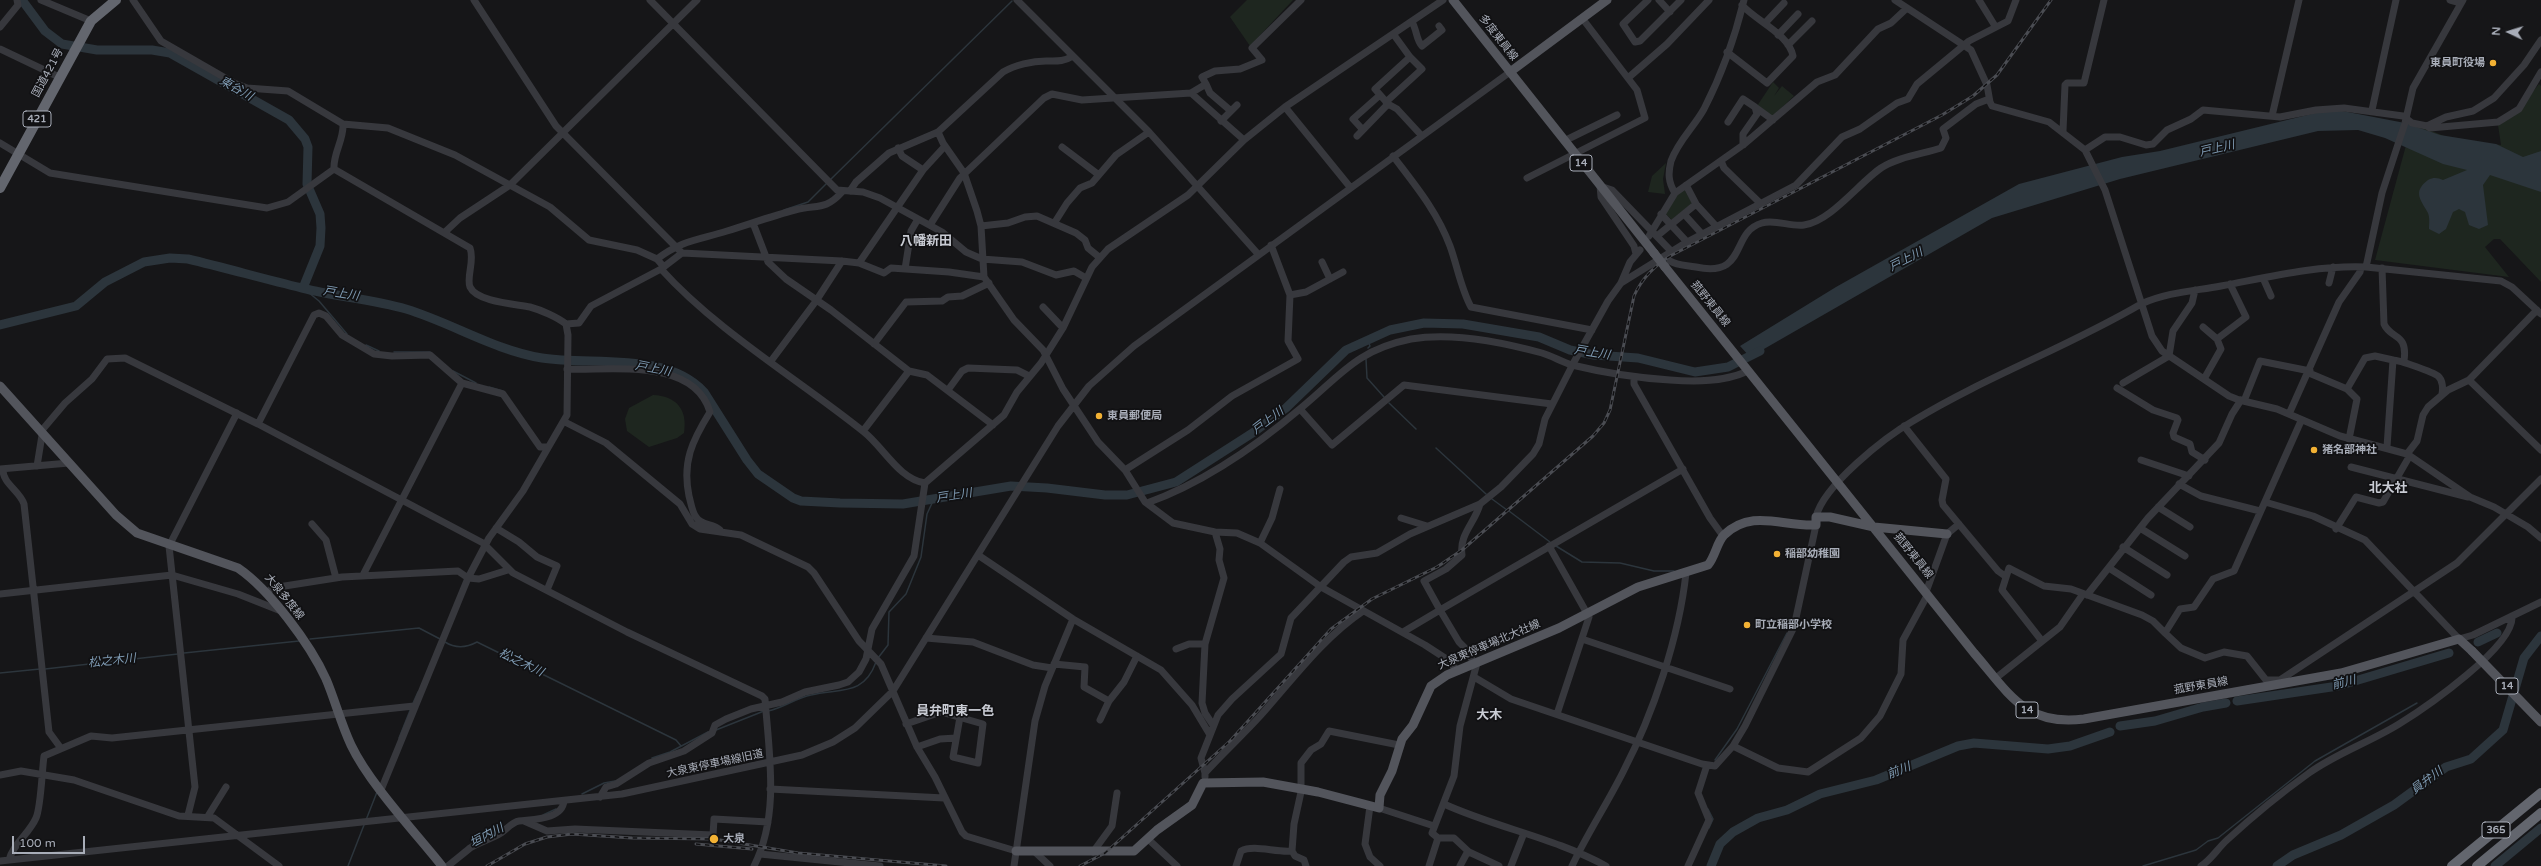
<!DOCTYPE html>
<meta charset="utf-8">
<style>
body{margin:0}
#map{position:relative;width:2541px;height:866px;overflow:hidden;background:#161618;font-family:"Varela Round",sans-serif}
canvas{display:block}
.north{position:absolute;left:2489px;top:12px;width:40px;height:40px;-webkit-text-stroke:3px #111113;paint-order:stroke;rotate:274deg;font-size:11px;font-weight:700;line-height:16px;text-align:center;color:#a8adb8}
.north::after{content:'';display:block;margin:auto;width:14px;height:18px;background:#a8adb8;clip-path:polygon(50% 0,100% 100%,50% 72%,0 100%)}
.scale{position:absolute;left:12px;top:836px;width:73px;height:18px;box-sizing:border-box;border:2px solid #a8adb8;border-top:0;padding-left:5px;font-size:12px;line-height:14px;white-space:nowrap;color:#a8adb8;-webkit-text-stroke:3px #111113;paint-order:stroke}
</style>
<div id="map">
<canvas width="2541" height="866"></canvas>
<div class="north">N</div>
<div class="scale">100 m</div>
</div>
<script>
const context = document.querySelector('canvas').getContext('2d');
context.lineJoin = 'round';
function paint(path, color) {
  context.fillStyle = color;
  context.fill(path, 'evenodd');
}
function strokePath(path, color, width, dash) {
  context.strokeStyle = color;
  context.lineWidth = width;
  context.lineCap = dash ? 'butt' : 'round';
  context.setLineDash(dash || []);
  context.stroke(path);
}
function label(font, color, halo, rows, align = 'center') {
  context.font = font + ' "Varela Round","Noto Sans JP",sans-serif';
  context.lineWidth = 3.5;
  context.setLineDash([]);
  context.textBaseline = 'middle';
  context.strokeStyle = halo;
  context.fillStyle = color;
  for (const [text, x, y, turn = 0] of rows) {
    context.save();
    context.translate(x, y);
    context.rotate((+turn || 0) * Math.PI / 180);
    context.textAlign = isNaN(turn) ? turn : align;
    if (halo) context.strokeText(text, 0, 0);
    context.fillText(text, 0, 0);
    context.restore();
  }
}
const green = new Path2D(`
 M1247 0H1293L1250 46 1230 17Z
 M1773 82 1779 88 1774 96 1782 86 1794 96 1772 117 1757 106Z
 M2539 84 2541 86V282L2500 239H2494L2485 247 2509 277 2375 260 2412 123 2449 138 2501 145 2498 125 2519 109Z
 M1666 163 1663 179 1665 194 1648 192 1652 176Z
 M1684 189 1692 203 1672 220 1665 213 1675 197Z
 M653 395C676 396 688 409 684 433L677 438 649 447 627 431 625 419 629 408Z`);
const water = new Path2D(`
 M2332 109 2405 123 2440 135 2496 144 2523 157 2541 151V192L2490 175 2483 185 2488 225 2479 229 2469 225 2465 212 2459 209 2453 212 2446 229 2439 234 2429 229C2429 224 2430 218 2428 213 2421 200 2412 192 2428 180 2434 177 2438 178 2443 180L2467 170 2443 164 2385 138 2358 130 2318 131 2120 179 1992 218 1750 357 1740 346 1836 287 2019 184 2122 157 2160 151Z`);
const stream = new Path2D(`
 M830 180 1012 1
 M784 210 808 202 827 183
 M303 288 319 301 347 334
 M1367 339 1370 346 1368 348
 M366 345 379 351
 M394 352H430
 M1366 359 1367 378 1384 397
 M453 371 476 383
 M489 387 503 391
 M1389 403 1416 429
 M1436 448 1486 494
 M1492 499 1507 510
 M1509 511 1550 542
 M1556 546 1582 562 1620 563 1654 571H1674
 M310 639 419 628 440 639
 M445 642C456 649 466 648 477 642L676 740 681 746
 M184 653 299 641
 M878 658 888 645 889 612 906 594 921 557 927 514 933 501
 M45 669 178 654
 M0 673 40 669
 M413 703 418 692
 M768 711C783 708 796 698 811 695 840 688 864 696 876 662
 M716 730 764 711
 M399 738 411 708
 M652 758 670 752 708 732
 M1715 760 1737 729 1787 633
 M582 794 604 783 615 781
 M1708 809 1713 819 1709 828
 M543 815 556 809
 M366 820 377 792
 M473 843 483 838
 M348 866 364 825
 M2143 866 2196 850 2208 841 2218 838 2315 761 2417 703`);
const river = new Path2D(`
 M22 0 45 31 62 44 97 50H152L170 53 289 120 305 139 308 147 307 184 320 214 321 228 320 246 303 288
 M0 325 76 306 105 282 144 262 170 258 188 259C226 268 264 279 302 288 337 297 372 299 406 309 452 323 494 350 542 358 593 366 666 351 704 392L747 460 758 474 793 498 801 501 840 503 903 504 1011 486 1047 488 1105 495H1127L1176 482 1254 432 1286 408 1346 350 1390 330 1424 323 1463 324 1539 337 1570 350 1594 355 1638 358 1695 372 1728 367 1760 351
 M2478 642 2497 633
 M2237 701 2338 686 2449 653
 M2120 726 2155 721 2203 707 2226 703
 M1711 866 1720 844 1733 832 1758 818 1787 810 1820 794 1876 780 1958 746 1974 743 2048 749 2070 746 2110 732
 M2277 866 2293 855 2341 835 2394 805 2446 767 2471 759 2503 730 2524 658 2541 636
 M2495 866 2541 828`);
const minor = new Path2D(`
 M41 0 91 21
 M133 0 161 41 234 83 247 88 288 91 343 124 388 128 455 155 550 207 589 240 637 250 657 259 663 266
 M474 0 556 126 682 253
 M650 0 837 190 863 192 880 198 942 232 966 252 982 259 1022 262 1056 275 1074 271 1086 278
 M1017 0 1149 132 1258 254
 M1648 0 1623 24 1635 42 1640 41 1681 0
 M1659 0 1670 12
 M1895 0 1971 50 1987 85 1990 102 1992 106 2049 122 2085 150 2105 190 2152 336 2162 351 2229 396 2239 400 2277 409 2340 436 2407 454 2470 497 2494 507 2528 527 2541 538
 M1979 0 1995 26
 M2450 0 2461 3
 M2463 0 2413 88 2405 123 2382 193 2366 267 2501 281 2512 287 2541 314
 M1412 22C1417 30 1416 40 1422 46L1442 30 1439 26
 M1766 22 1784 3
 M0 27 18 5 17 0
 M1394 35 1410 57 1375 89 1388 104 1397 109 1421 135
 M1778 35 1798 14
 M1788 45 1812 21
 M0 49 59 77
 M1727 52 1767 83 1793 56C1789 34 1756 21 1742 5
 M1628 78 1667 44 1709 0
 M1206 84 1210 93 1231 111
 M1191 93 1244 140
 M1386 102 1422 69 1410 57
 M1285 107 1350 187
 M1755 107 1773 120
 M2372 110 2396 0
 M2272 116 2299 0
 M1221 121 1237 105
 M1728 122 1743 99 1755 107 1757 114 1743 134V145
 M2427 126 2430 128 2498 122 2519 109 2541 72
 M1363 130 1353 119 1380 95
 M2063 131 2065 85 2067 83H2084L2104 0
 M938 132 943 143 964 173 977 211 981 226 984 277 1014 320 1043 350 1063 389 1098 442 1125 470 1145 502 1173 523 1215 532 1237 533 1260 543 1321 587 1425 645 1445 658 1458 671
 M1357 136 1388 104
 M1564 141 1617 115
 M0 143 50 173 267 208 288 202 334 169
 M1062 147 1099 175
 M898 148 902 156 923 170
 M2085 150 2105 137H2120L2146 145 2153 144 2167 130 2191 119 2203 110 2280 117 2316 110 2344 108 2403 116 2412 123 2427 126 2446 117 2473 111 2494 98 2524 65 2541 40
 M1393 156C1415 185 1437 211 1450 246 1457 265 1461 289 1471 307L1592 330
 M1721 161 1724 168 1761 204
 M334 169 470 248C475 261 466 277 470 287 477 302 515 304 530 307 541 310 557 317 566 324L568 335 567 415 523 491 489 538 468 578 381 790
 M334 169C333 153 344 140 343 124
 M1527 178 1645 118 1637 90 1582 18
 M1686 185 1696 204 1717 227
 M850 191 856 182 889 153 938 132 1003 72C1015 65 1032 61 1046 61 1057 61 1063 62 1073 56
 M1675 193C1668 182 1668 173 1671 161 1678 141 1694 127 1704 109 1721 76 1735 37 1744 0
 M1661 214 1687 242
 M1684 214 1702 234
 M1055 222 1067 203 1080 188 1092 183 1116 155 1149 132
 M753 223 768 262 786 279 831 310 909 371 927 375 993 425
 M930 225 960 178 1044 98 1052 94 1082 100 1191 93 1206 84 1202 77 1215 71 1240 69 1262 60 1252 48 1301 0
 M981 226 1008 223 1025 217 1037 216 1076 233 1085 240 1088 248 1099 257
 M445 232 460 218 510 185 697 0
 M1649 236 1675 193 1743 145 1817 82 1835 75 1878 29 1891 23 1907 8
 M1657 236 1696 204
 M1636 254 1634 246 1601 197 1600 186 1612 190 1671 251
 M657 259C682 240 698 240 727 231 750 224 772 216 795 210 817 204 825 211 842 192
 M1670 261C1678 266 1687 265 1696 267 1748 278 1730 232 1762 223 1775 219 1791 227 1804 225 1830 222 1859 183 1881 168 1898 157 1923 154 1941 148L1946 138 1943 129 1976 104 1989 99
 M1322 262 1330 279
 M859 263 923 170 945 146
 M2382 268 2384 324C2391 340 2408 332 2404 361
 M661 269C717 331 798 379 864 432 884 448 899 479 925 483
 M905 269 911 231 918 219
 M2263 278 2271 296
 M1621 283 1687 242 1796 185 1842 137 1860 129 1897 103 1908 99 1917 84 1969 41 2008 21 2016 0
 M2329 283 2333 267
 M1290 295 1306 292 1343 272
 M1043 307 1063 328
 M566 324 579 323 591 306 661 269 682 253 842 261 859 263 884 273 891 268 949 272 984 277
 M2203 327 2217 339 2221 349 2204 379
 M2217 339 2246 317 2230 284
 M874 344 906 302 942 301 948 297 962 296 989 283
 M771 361 816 301 842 261
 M567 369C610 371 694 357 710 412 692 441 682 462 689 496 691 503 692 512 696 517 701 526 713 523 720 530
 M2309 373 2347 389 2357 399 2349 439
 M1634 378V384L1710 518 1723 536
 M2469 380 2541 450
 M2123 383 2169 356 2173 331 2192 303 2195 290
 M2117 388 2153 410 2177 418 2178 420 2173 433 2174 437 2190 444 2192 452 2205 460
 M2347 389 2365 358 2375 356 2393 360
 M948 390 962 371 968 368 1017 370 1029 376
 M2244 401 2260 361 2310 371
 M1300 409 1332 445 1404 385 1552 404
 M2289 414 2339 302 2360 272 2361 267
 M565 422 606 443 680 504 692 524 700 529 741 535 808 567 814 573 859 641 881 664 917 747 935 777 962 832 966 836 1016 851
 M258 424 314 315 319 313 326 316 342 335 374 354 392 356 430 355 462 383 503 394 540 447H548
 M1904 426 1946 479 1942 500 1943 505 1998 571 2005 576
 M863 431 909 371
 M2387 447 2393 360C2399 360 2433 372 2438 376 2443 380 2443 389 2442 394
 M2407 454 2417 441 2423 415 2428 407 2448 390 2469 380 2537 310
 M2141 460 2189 476
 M37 466 43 429 65 403 92 379 107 359 125 358 258 424 483 543 513 573 627 632 762 696 765 699C769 754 780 815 754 866
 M2351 467 2468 497
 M0 469 69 463
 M3 469C2 483 20 491 24 504L49 732 60 747
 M1125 470 1188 430 1232 396 1298 359 1288 341 1290 295 1271 245
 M2179 484 2201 496 2260 511
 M2265 502 2313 516 2365 540 2459 639 2473 635 2541 602
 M1147 503C1203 483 1255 447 1301 408 1340 376 1356 350 1411 339 1452 332 1502 342 1542 353 1552 356 1562 362 1572 365 1605 373 1637 378 1670 380 1696 382 1724 382 1748 371
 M1480 504C1475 523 1459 534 1462 555L1446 569 1424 581 1440 610 1683 469
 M2158 507 2190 527
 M1816 517C1823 486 1885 437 1913 421 1985 377 2068 347 2141 304 2168 292 2194 291 2221 286 2269 277 2317 265 2366 267
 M1401 518 1427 526
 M312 524 326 540 336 578
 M496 528 519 542 537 557 557 566 547 590
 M2140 528 2185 556
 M2336 529 2356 497 2379 503 2383 502 2409 457
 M1260 543 1272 518 1280 489
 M1549 546 1589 617 1557 714
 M2123 547 2167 575
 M978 555 1073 619 1161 670 1192 705 1210 735
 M2109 568 2151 595
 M363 575 462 383
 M1926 592 1947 534 1959 524
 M267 593 272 588 342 577 458 571 468 578 479 579 508 570
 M0 594 172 575 238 594 281 611
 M2087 595 2148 518 2219 443 2232 414 2241 400
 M1403 632 1440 610 1459 642 1468 651 1474 664
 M2165 633 2181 648 2205 658 2224 652 2247 656 2266 680H2280L2281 684
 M926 638 973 642 1033 665 1052 668
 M1582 639 1730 689
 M2042 641 2002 590 2009 568 2044 586 2071 589 2142 615 2153 621 2165 633 2180 609 2194 607 2213 579 2234 571 2301 421
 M1176 649 1189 644H1205
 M1054 664 1085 667 1084 687 1109 701 1124 682 1137 656
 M1474 677 1511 699 1702 764 1715 766 1733 746 1745 726 1794 627 1816 525
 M1996 678 2060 627 2083 594
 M2280 680 2457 563 2541 479
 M1100 720 1109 701
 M906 724 941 712 983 724 978 763 953 757 960 717
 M1213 725 1205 713 1202 703 1205 644 1224 578 1219 560 1220 549 1215 532
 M1733 746 1778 768 1808 772 1861 738 1880 716 1901 674 1903 640 1928 594
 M917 747 940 739 956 738
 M1205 773 1201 758 1218 715 1232 699 1281 654 1291 618 1344 562 1351 557 1377 553 1410 534 1480 504 1501 487 1533 454 1539 444 1545 419 1574 362 1608 301 1621 283 1630 262 1640 250
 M0 775 21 771 74 780 179 816 214 818 279 866
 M1205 777V773C1223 753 1243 735 1261 715 1293 679 1323 638 1363 611
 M770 789 944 798
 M600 797 606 787 616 784 649 763 684 751 712 733 715 725 726 719 751 709 782 702 805 692 839 685 848 682 859 672 866 659 872 629 914 556 925 483 1004 415 1017 392 1041 363 1063 328 1092 267 1108 249 1188 195 1244 140 1285 107 1443 0
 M1444 804C1497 828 1555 838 1606 866
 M1370 806 1365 844 1370 857 1380 866
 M1379 808 1434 826
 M188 815 195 787 169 546 237 413
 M208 816 226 787
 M524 821 547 831 575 829 713 835 714 819 768 822
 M1438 838H1454L1469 852 1499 866
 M1148 839 1177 866
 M1035 852 1050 866
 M1093 852 1112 826 1117 793
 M760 854 880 866
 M9 860C13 844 29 834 36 818 41 807 42 770 44 756L91 736 112 738 414 706
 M0 861 622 794 802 755 833 742 855 728 893 691 1058 426 1089 386 1134 346 1510 72
 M448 866C455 860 463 854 470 848 480 842 491 839 501 833 507 829 512 822 519 821 533 819 562 820 564 801
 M1014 866 1035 721 1045 686 1073 619
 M1236 866 1241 851C1254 844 1276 853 1292 851
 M1306 866 1304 860 1295 856 1292 851 1294 824 1301 792V763L1311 750 1321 744 1329 731 1399 745
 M1429 866 1438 838 1432 833 1454 776 1460 726 1477 663
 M1460 866 1468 851
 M1511 866 1524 833
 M1572 866C1587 834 1607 804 1623 772 1653 714 1679 638 1686 573
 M1688 866 1709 820 1698 793 1707 765
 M2201 866C2211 860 2218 848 2227 840 2252 817 2281 793 2309 773 2337 753 2370 742 2399 724 2425 708 2515 646 2512 616`);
const major = new Path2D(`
 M1453 0 1654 253
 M1510 72 1607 0
 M1665 267 1974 653C2008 692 2025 727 2084 719L2341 673 2459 639 2472 651
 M0 386 116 515 137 533 238 568C270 590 310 644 326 679 335 700 341 724 351 745 369 783 414 831 442 866
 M1016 851H1134L1157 830 1192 805 1203 783 1263 782 1318 792 1379 808 1380 795 1392 771 1402 739 1413 725 1431 686 1447 675 1559 628 1638 587 1708 565C1715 557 1717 542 1724 535 1752 508 1783 527 1816 525V517H1830L1874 527 1947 534`);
const highway = new Path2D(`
 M0 188 91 21 116 0
 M2452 866 2541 793
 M2477 866 2541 813`);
const rail = new Path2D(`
 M696 844 752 849
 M487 866 525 844 547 837 572 834 632 838 714 839 798 853 946 866
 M1080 866 1105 853 1230 741 1331 629 1372 599 1437 567 1462 550 1593 436 1604 423 1610 410 1634 296C1642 278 1655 265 1672 255L1942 115 1973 96 1997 75 2051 0`);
const majorBridge = new Path2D(`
 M1654 253 1665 267
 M2472 651 2541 722`);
const markers = [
 [2493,63,4,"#f2b134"],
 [1099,416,4,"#f2b134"],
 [2314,450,4,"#f2b134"],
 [1777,554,4,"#f2b134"],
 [1747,625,4,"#f2b134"],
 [714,839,5,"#f2b134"]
];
const shields = [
 [37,119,28],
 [1581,163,22],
 [2507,686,22],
 [2027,710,22],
 [2496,830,28]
];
const shieldNames = [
 ["421",37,119],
 ["14",1581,163],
 ["14",2507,686],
 ["14",2027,710],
 ["365",2496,830]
];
const streetNames = [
 ["多度東員線",1498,38,52],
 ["国道421号",48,73,-62],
 ["菰野東員線",1710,304,51],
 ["菰野東員線",1913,556,51],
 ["大泉多度線",284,597,51],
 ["大泉東停車場北大社線",1489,645,-23],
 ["菰野東員線",2201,686,-10],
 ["大泉東停車場線旧道",715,764,-12]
];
const poiNames = [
 ["東員町役場",2485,63,"right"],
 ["東員郵便局",1107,416],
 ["猪名部神社",2322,450],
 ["稲部幼稚園",1785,554],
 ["町立稲部小学校",1755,625],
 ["大泉",723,839]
];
const waterNames = [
 ["東谷川",236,89,29],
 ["戸上川",2217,149,-13],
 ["戸上川",1906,260,-27],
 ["戸上川",341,294,9],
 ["戸上川",1592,353,9],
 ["戸上川",653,369,11],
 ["戸上川",1268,421,-37],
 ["戸上川",954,496,-9],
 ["松之木川",112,661,-6],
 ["松之木川",521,663,26],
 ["前川",2344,683,-14],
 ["前川",1899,771,-22],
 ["員弁川",2427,781,-37],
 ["垣内川",487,836,-28]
];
const quarterNames = [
 ["八幡新田",926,242],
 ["北大社",2388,489],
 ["員弁町東一色",955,712],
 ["大木",1489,716]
];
paint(green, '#1e261f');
paint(water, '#2c353c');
strokePath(stream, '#2c353c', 1.5);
strokePath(river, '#2c353c', 9);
strokePath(minor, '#37383d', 7);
strokePath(major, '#53555c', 9);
strokePath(highway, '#63666e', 10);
strokePath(rail, '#4a4c52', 3);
strokePath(rail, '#111113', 1.5, [4.5]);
strokePath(majorBridge, '#53555c', 9);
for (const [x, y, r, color] of markers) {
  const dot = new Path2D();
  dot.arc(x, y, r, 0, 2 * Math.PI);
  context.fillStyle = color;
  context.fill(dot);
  strokePath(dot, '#111113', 1.5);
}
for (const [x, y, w] of shields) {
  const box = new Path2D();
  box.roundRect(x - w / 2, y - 8, w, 16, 3);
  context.fillStyle = '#111113';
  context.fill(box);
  strokePath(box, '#a8adb8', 1);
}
label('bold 10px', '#a8adb8', null, shieldNames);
label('11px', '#a8adb8', '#111113', streetNames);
label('bold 11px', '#a8adb8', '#111113', poiNames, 'left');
label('italic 12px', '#7f9bb3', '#111113', waterNames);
label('bold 13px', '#c9ccd4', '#111113', quarterNames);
</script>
